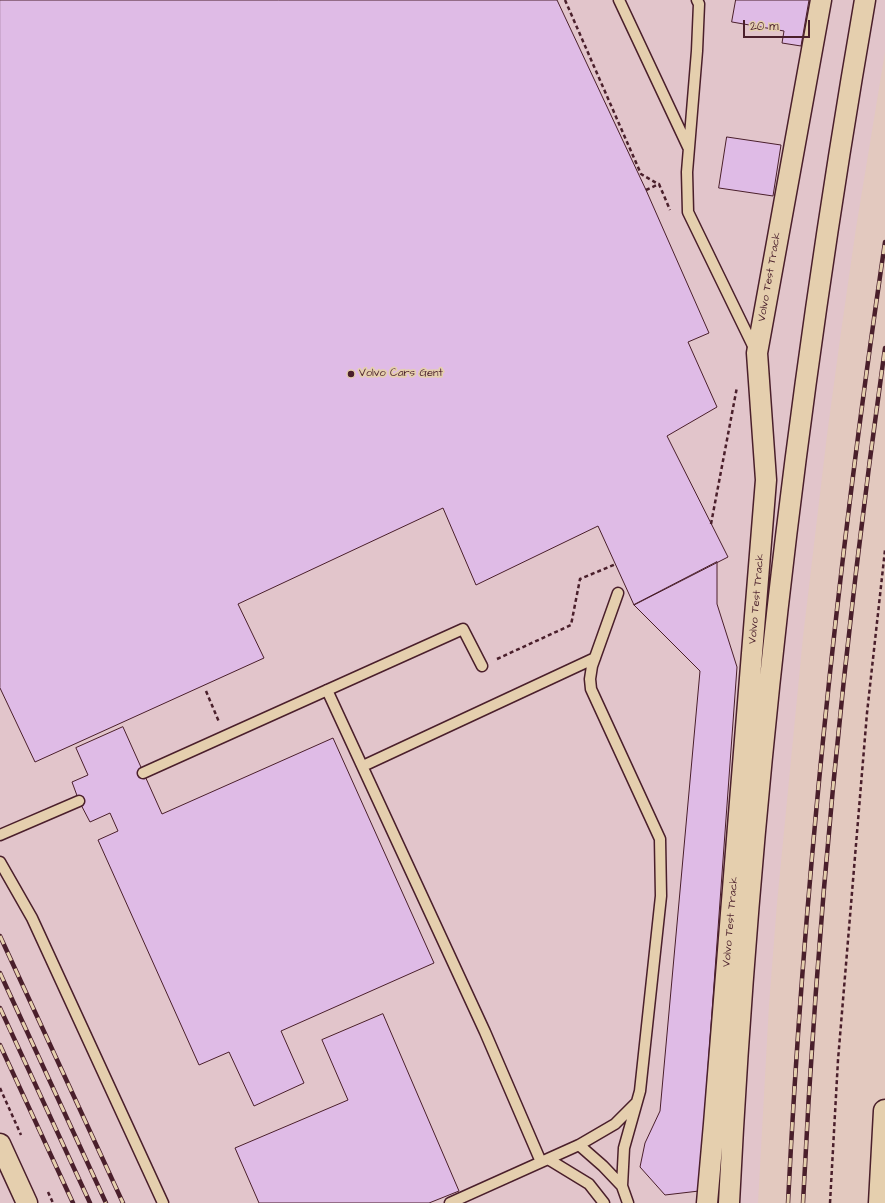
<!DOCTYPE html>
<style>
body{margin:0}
#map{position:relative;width:885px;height:1203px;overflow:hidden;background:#e3c9bf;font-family:"Architects Daughter",sans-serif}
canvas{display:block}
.scale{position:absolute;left:743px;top:20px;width:67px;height:18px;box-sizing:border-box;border:2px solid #4a1f2b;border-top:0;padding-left:5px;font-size:12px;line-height:14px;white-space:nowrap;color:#4a1f2b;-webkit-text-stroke:3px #e5cfae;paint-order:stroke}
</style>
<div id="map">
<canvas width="885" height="1203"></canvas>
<div class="scale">20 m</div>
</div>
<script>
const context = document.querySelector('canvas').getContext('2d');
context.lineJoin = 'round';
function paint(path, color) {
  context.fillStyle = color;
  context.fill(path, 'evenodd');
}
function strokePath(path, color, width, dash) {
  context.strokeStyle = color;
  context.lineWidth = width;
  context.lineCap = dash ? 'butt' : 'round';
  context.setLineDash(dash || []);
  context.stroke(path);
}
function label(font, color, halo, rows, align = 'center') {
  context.font = font + ' "Architects Daughter",sans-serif';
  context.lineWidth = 3.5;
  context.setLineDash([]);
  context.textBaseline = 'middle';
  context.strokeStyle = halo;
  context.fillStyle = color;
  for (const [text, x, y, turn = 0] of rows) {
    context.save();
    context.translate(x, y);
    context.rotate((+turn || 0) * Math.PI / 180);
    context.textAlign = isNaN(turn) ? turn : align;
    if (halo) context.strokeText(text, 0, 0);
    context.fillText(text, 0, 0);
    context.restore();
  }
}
const built = new Path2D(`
 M0 0H885V52L856 228 841 332 827 435 803 637 777 903 769 1005 758 1203H0Z`);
const building = new Path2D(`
 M0 0H557L646 190 709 333 688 342 717 407 667 436 728 557 634 605 598 526 476 585 443 508 238 604 264 658 35 762 0 688Z
 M736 0H809L801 46 782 43 784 31 732 22Z
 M727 137 781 145 773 196 719 188Z
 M717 562V604L737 667 699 1191 665 1195 640 1167 645 1143 660 1111 700 671 634 605Z
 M123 727 162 814 333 738 434 963 281 1031 304 1083 254 1106 229 1052 199 1065 98 840 118 831 110 813 90 822 79 801 72 782 88 775 76 748Z
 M383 1014 459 1191 429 1203H259L235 1148 348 1100 322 1040Z`);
const path = new Path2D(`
 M565 0 641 174 658 184
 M646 190 659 184 670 210
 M711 524 737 387
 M497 659 571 625 580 579 616 564
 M206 691 219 722
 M0 1088 21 1135
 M48 1192 53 1203
 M830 1203 838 1060 867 713 885 550`);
const lane = new Path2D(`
 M619 0 688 147
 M697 0 699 4 697 51 687 172 688 212 755 350
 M618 593 592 666 590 679 591 689 660 839 661 896 640 1091 624 1148 622 1186 628 1203
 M327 690 485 1032 541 1162
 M363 766 595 658
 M143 773 463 629 482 666
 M0 835 79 801
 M0 862 32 918 163 1203
 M579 1145 603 1166 622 1186
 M548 1159 589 1184 604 1203
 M450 1203 579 1145 615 1124 636 1103`);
const street = new Path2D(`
 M0 1144 27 1203
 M707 1203 714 1124 766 480 757 353 821 0
 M729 1203C749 800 796 398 865 0`);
const highway = new Path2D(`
 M880 1203 885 1111`);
const rail = new Path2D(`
 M0 936 123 1203
 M0 973 106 1203
 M0 1008 90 1203
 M0 1045 73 1203
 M788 1203C804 881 838 561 885 242
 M803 1203C817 917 845 632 885 348`);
const markers = [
 [351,374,4,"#4a1f2b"]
];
const streetNames = [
 ["Volvo Test Track",770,277,-80],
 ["Volvo Test Track",757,599,-85],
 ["Volvo Test Track",731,922,-85]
];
const poiNames = [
 ["Volvo Cars Gent",359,374]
];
paint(built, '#e2c5cb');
paint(building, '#dfbbe6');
strokePath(building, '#4a1f2b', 1);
strokePath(lane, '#4a1f2b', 13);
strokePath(street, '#4a1f2b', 23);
strokePath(highway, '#4a1f2b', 25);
strokePath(path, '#4a1f2b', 2.5, [4, 3]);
strokePath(lane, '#e5cfae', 10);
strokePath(street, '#e5cfae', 20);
strokePath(highway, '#e5cfae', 22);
strokePath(rail, '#4a1f2b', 4.5);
strokePath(rail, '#e5cfae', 3, [9]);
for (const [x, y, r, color] of markers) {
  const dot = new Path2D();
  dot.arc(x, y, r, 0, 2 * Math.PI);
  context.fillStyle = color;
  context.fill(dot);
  strokePath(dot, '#e5cfae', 1.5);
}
label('11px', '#4a1f2b', '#e5cfae', streetNames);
label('11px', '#4a1f2b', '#e5cfae', poiNames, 'left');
</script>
